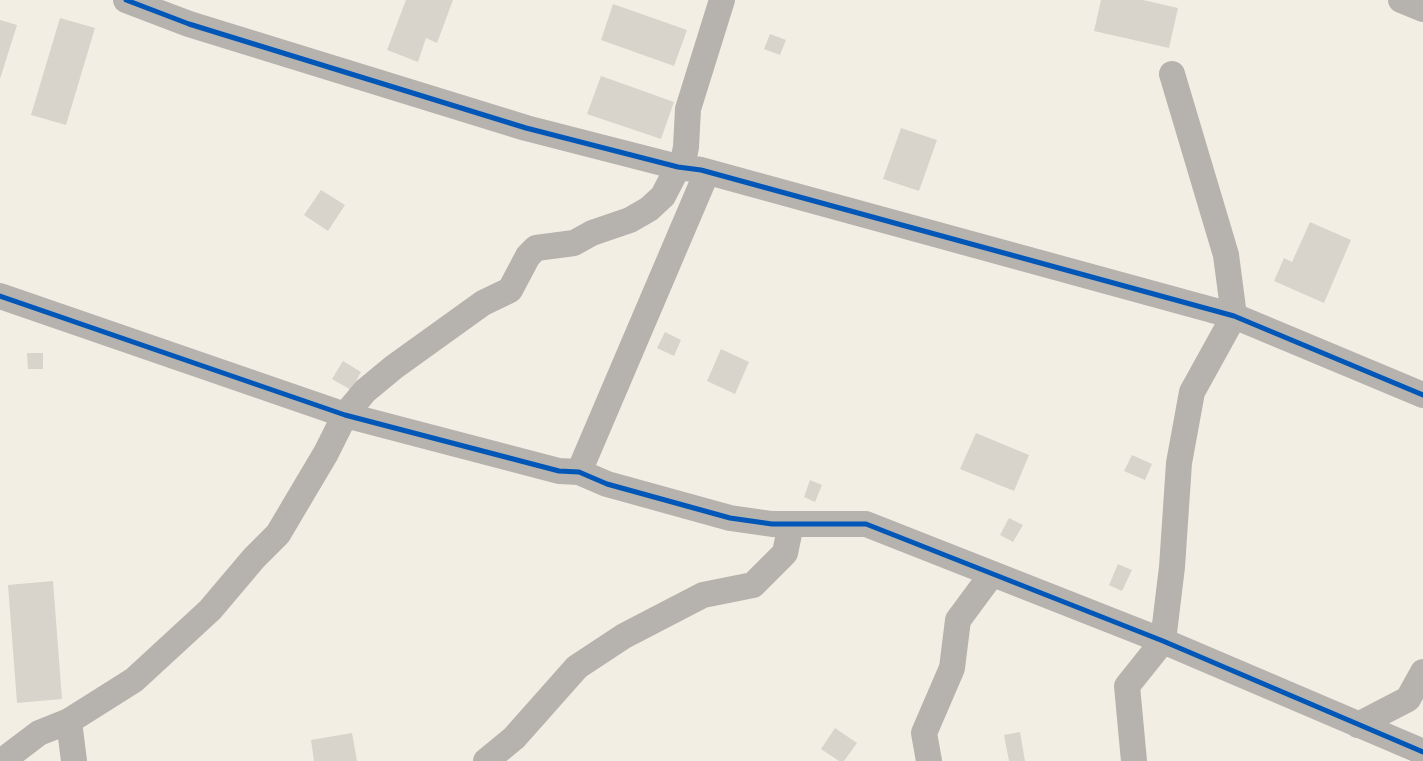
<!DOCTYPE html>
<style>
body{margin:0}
canvas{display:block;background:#f3eee3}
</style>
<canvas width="1423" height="761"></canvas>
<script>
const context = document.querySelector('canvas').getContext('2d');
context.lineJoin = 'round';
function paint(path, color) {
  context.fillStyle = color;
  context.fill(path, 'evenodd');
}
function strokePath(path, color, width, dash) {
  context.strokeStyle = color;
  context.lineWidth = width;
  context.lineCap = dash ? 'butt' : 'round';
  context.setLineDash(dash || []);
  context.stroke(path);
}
const building = new Path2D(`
 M406 0H453L437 43 426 38 418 62 387 50Z
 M1101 0H1143L1178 8 1169 48 1094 31Z
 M613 4 687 30 674 66 601 40Z
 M60 18 95 28 66 125 31 115Z
 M0 20 17 25 0 79Z
 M770 34 786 40 780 55 764 49Z
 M601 76 674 102 661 139 587 114Z
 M901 128 937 140 919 191 883 179Z
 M321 190 345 205 328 231 304 215Z
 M1310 222 1351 240 1324 303 1274 281 1284 258 1292 262Z
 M665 332 681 340 674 356 657 348Z
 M721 349 749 362 735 394 707 381Z
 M27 353H43V369H28Z
 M343 361 361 372 351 390 332 379Z
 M976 433 1029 455 1014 491 960 469Z
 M1132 455 1152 464 1145 480 1124 471Z
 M810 480 822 485 815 502 804 497Z
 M1009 518 1023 525 1013 542 1000 535Z
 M1118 564 1132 570 1122 591 1109 585Z
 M53 581 62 699 17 703 8 585Z
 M835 728 857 743 844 761H839L821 749Z
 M1020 732 1025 761H1009L1004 735Z
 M352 733 357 761H314L311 740Z`);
const minor = new Path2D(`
 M126 0 189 24 526 128 678 167 701 170 1234 316 1423 395
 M1401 0 1423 9
 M0 296 345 415 559 471 579 472 607 484 730 518 772 524H866L1163 641 1423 752
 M579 472 707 172
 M69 721 74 761
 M1358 725 1408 699 1423 672
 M2 761 39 733 69 721 134 680 210 610 254 558 278 534 326 453 345 415 365 391 394 367 483 303 510 290 528 256 536 248 574 243 592 233 630 220 649 209 663 196 678 167H682L686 147 688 109 722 0
 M486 761 514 738 577 667 624 636 703 595 753 585 785 553 791 524
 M929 761 924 733 952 668 958 620 992 574
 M1134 761 1127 686 1163 641 1172 567 1179 463 1192 392 1234 316 1226 255 1172 74`);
const cycleway = new Path2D(`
 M126 0 189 24 526 128 678 167 701 170 1234 316 1423 395
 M0 296 345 415 559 471 579 472 607 484 730 518 772 524H866L1163 641 1423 752`);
paint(building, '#d8d4cb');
strokePath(minor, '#b6b3af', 26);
strokePath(cycleway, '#0057b8', 5);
</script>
